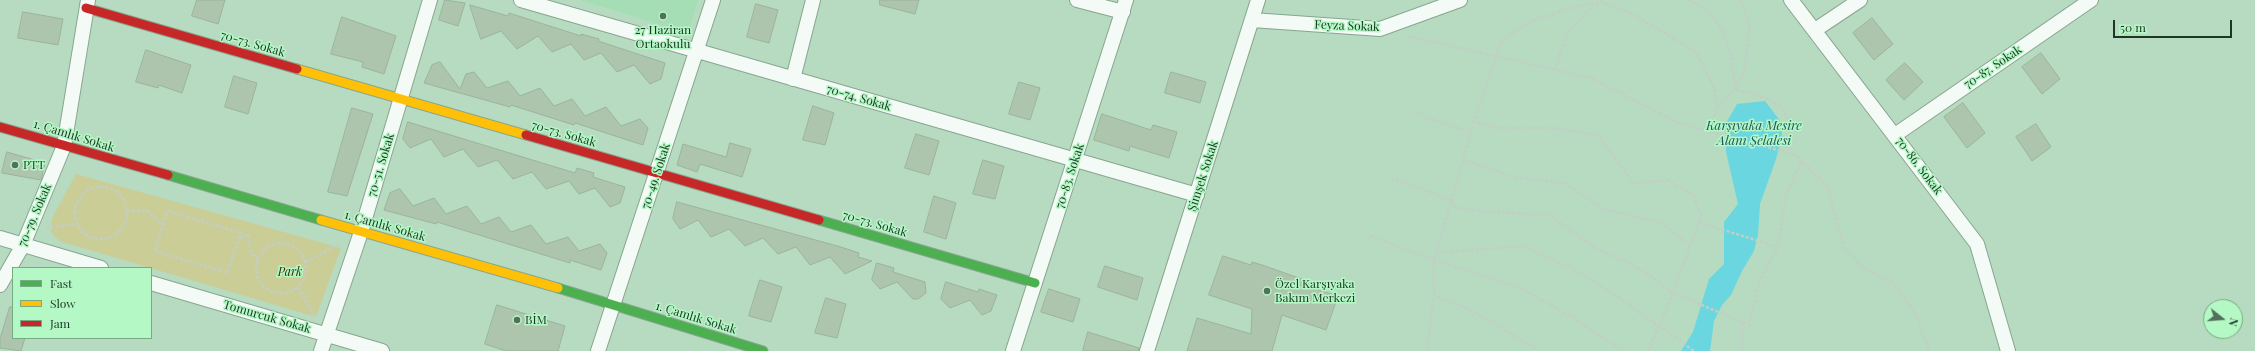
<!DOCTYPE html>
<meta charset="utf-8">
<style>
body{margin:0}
#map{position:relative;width:2255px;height:351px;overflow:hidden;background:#b6dbc0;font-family:"Playfair Display",serif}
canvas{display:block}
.legend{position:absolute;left:12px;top:267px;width:140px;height:72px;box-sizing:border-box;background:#b4f8c5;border:1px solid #77ab85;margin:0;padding:5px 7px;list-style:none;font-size:12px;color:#1c3724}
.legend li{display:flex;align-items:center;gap:8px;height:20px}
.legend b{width:20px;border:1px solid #77ab85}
.north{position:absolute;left:2203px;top:299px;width:40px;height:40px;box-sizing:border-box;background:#b4f8c5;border:1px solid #77ab85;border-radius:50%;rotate:107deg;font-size:11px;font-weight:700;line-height:16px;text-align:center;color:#1c3724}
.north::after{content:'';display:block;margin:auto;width:14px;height:18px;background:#52705b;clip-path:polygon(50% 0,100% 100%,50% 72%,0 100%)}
.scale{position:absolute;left:2113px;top:20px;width:119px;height:18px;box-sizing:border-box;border:2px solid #1c3724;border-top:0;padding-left:5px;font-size:12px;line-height:14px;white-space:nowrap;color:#1c3724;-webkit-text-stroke:3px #b4f8c5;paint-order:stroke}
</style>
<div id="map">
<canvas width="2255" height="351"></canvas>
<ul class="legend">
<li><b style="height:5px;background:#4caf50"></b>Fast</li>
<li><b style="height:5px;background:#ffc107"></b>Slow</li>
<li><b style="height:5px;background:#c62828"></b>Jam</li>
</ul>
<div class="north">N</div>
<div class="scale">50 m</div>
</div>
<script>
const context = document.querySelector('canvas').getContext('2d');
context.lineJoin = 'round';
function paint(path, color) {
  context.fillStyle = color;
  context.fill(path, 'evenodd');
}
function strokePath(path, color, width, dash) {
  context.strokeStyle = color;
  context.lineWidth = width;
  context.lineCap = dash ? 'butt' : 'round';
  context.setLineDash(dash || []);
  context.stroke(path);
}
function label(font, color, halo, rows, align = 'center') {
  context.font = font + ' "Playfair Display",serif';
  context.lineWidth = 3;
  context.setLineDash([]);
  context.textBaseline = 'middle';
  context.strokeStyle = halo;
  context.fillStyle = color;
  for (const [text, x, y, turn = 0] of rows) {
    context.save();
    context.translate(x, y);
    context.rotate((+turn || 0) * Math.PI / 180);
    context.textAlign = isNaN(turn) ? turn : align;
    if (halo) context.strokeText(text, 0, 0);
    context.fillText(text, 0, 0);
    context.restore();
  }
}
const built = new Path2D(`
 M580 0H698L688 33Z`);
const green = new Path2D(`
 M76 174 341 248 316 317 59 241 51 232 52 218Z`);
const water = new Path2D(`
 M1765 101 1781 122 1782 136 1776 159 1760 204 1758 235 1754 251 1742 271 1731 295 1722 305 1714 321 1710 351H1681L1693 332 1709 279 1724 264V222L1738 204 1726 152 1725 125 1737 104Z`);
const building = new Path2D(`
 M197 0H225L218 24 192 16Z
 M445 0 465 3 458 26 439 20Z
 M880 0H919L915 14 880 5Z
 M756 4 778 10 769 43 747 37Z
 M470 5 508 16 509 13 581 36V34L599 39 598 41 665 63 661 79 650 84 634 65 617 72 601 53 584 60 571 44 552 52 538 36 517 49 501 31 481 39Z
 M23 12 63 19 58 45 18 38Z
 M342 17 396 36 384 74 362 67 363 62 331 54Z
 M1872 18 1893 44 1874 60 1853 33Z
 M146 50 191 65 182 93 159 85 158 88 136 82Z
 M2041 53 2060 79 2042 94 2022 67Z
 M440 62 460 89 466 74 474 72 487 88 508 81 520 96 540 88 554 106 572 99 585 116 606 107 621 126 640 119 648 128 643 145 575 123 574 125 511 105 510 107 424 83 432 65Z
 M1905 63 1923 82 1904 100 1886 80Z
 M1171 72 1206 82 1200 103 1165 93Z
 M234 76 257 83 248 114 225 107Z
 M1019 82 1040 88 1030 120 1009 114Z
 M1963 103 1985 133 1967 148 1944 117Z
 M813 106 834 113 825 145 803 140Z
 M352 108 373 114 347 196 328 192Z
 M1102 114 1151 130 1153 125 1177 132 1169 158 1130 146 1129 151 1094 140Z
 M408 122 575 173 577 168 594 173 593 177 625 187 620 203 610 207 595 188 579 194 569 181 546 189 532 172 513 179 497 160 478 167 463 149 444 157 431 139 410 148 403 139Z
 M2036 124 2051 147 2032 161 2016 137Z
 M916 134 939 141 929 175 905 168Z
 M730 143 751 149 742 177 700 164 697 172 677 165 683 144 726 157Z
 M7 152 45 163 41 180 2 173Z
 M983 160 1004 166 995 199 973 194Z
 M400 189 413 206 434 198 446 214 467 206 481 224 499 217 511 232 531 225 546 244 568 237 579 251 600 244 607 253 601 270 570 260V263L437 222 436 224 384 210 390 193Z
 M934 196 956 203 946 239 924 232Z
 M677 202 841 247 859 253 858 257 872 261 845 274 830 257 810 265 796 247 778 254 763 238 745 246 729 229 711 237 698 220 680 229 673 219Z
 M1223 256 1251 265 1252 262 1262 265 1313 283V288L1338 296 1326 330 1282 315 1272 351H1187L1197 318 1251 334 1252 309 1209 295Z
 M877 263 894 268 893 272 925 282 926 293 918 299H913L897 282 880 289 872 280Z
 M1105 266 1143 278 1137 300 1098 287Z
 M760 280 782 287 771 322 749 316Z
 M946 282 978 292 979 289 997 295 991 311 982 315 970 300 950 308 941 299Z
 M1049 289 1080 299 1073 322 1041 312Z
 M826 298 846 304 837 338 815 333Z
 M497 305 565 326 558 351H506L485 344Z
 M10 307H13V338H25L21 351 0 348V339Z
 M1088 332 1139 348V351H1083Z`);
const path = new Path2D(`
 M1688 0C1725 13 1733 54 1735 90L1717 106
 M1741 0 1750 28 1744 72 1735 90C1775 98 1797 107 1789 153
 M1407 36 1591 78 1679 123 1796 155 1827 186 1844 248 1866 270 1893 283 1915 312 1929 351
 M1554 70 1567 35 1594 3
 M1418 114 1471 132
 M1463 160 1513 177 1565 183 1604 209 1661 223 1690 245
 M1391 178 1451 200 1454 207 1487 212 1549 215 1598 250 1627 262 1651 276 1673 293 1749 325 1760 280 1778 247
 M75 213a26 26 0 1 1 52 0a26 26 0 1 1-52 0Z
 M127 211H148L163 225 155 251 227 273 241 233 167 211 163 225
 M1698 222 1778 247 1786 194 1802 161
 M46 228 78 223
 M1370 236 1434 260 1474 122
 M240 238 248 234 251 253 258 259
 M256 268a25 25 0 1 1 50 0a25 25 0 1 1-50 0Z
 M1436 253 1524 246 1572 269 1611 292 1694 351
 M306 262 339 244
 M298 287 315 316
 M1434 295V260L1519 287 1575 319 1623 351
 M1427 351 1434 295 1469 309 1540 351
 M1648 351 1673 293 1701 216 1693 195 1667 180 1633 183 1598 135 1554 128H1500L1474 122 1502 40 1530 22 1577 6 1602 2 1636 16 1696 52 1714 88 1717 107 1713 121 1705 130
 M1742 351V323`);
const street = new Path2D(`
 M521 0 1197 195
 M1077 0 1123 12
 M1791 0 1977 244 2008 351
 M1252 20 1380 29 1460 0
 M1815 30 1860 0
 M793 79 813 0
 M1895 135 2091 0
 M0 238 101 268
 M151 283 382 351
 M0 285 23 245 64 146 88 0
 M321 351 361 232 430 0
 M598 351 713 0
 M1013 351 1126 0
 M1147 351 1258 0`);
const fast = new Path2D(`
 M168 175 321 220
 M819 220 1035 283
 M558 288 763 351`);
const slow = new Path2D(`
 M297 69 526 135
 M321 220 558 288`);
const jam = new Path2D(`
 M86 8 297 69
 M0 127 168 175
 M526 135 819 220`);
const markers = [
 [663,16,4,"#52705b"],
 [15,165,4,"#52705b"],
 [1267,291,4,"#52705b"],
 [517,320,4,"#52705b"]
];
const streetNames = [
 ["Feyza Sokak",1347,26,2],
 ["70-73. Sokak",253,44,16],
 ["70-87. Sokak",1993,67,-34],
 ["70-74. Sokak",859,98,16],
 ["70-73. Sokak",564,134,16],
 ["1. Çamlık Sokak",74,136,17],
 ["70-51. Sokak",381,165,-73],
 ["70-86. Sokak",1919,166,53],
 ["70-49. Sokak",656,176,-72],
 ["70-83. Sokak",1070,176,-72],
 ["Şimşek Sokak",1203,176,-72],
 ["70-79. Sokak",35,215,-67],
 ["70-73. Sokak",875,224,16],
 ["1. Çamlık Sokak",385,226,16],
 ["Tomurcuk Sokak",267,317,16],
 ["1. Çamlık Sokak",696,318,17]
];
const poiNames = [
 ["27 Haziran",663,30,"center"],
 ["Ortaokulu",663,44,"center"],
 ["PTT",23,165],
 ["Özel Karşıyaka",1275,284],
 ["Bakım Merkezi",1275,298],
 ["BİM",525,320]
];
const parkNames = [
 ["Park",290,272]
];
const waterNames = [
 ["Karşıyaka Mesire",1754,126],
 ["Alanı Şelalesi",1754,141]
];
paint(built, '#a5deb4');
paint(green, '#cacd96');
paint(water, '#6ad6e0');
paint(building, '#adc5ad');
strokePath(building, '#9bb39a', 1);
strokePath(street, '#88a590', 16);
strokePath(fast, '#88a590', 11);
strokePath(slow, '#88a590', 11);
strokePath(jam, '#88a590', 11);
strokePath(path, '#c3cec6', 2.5, [3, 2]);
strokePath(street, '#f4faf6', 14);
strokePath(fast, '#4caf50', 9);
strokePath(slow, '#ffc107', 9);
strokePath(jam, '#c62828', 9);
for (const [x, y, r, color] of markers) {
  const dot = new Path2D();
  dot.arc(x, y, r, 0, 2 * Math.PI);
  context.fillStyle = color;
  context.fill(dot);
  strokePath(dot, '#b4f8c5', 1.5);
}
label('12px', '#1c3724', '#b4f8c5', streetNames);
label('12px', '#1c3724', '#b4f8c5', poiNames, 'left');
label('italic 12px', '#372b00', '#b4f8c5', parkNames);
label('italic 13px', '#1f5862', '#b4f8c5', waterNames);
</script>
